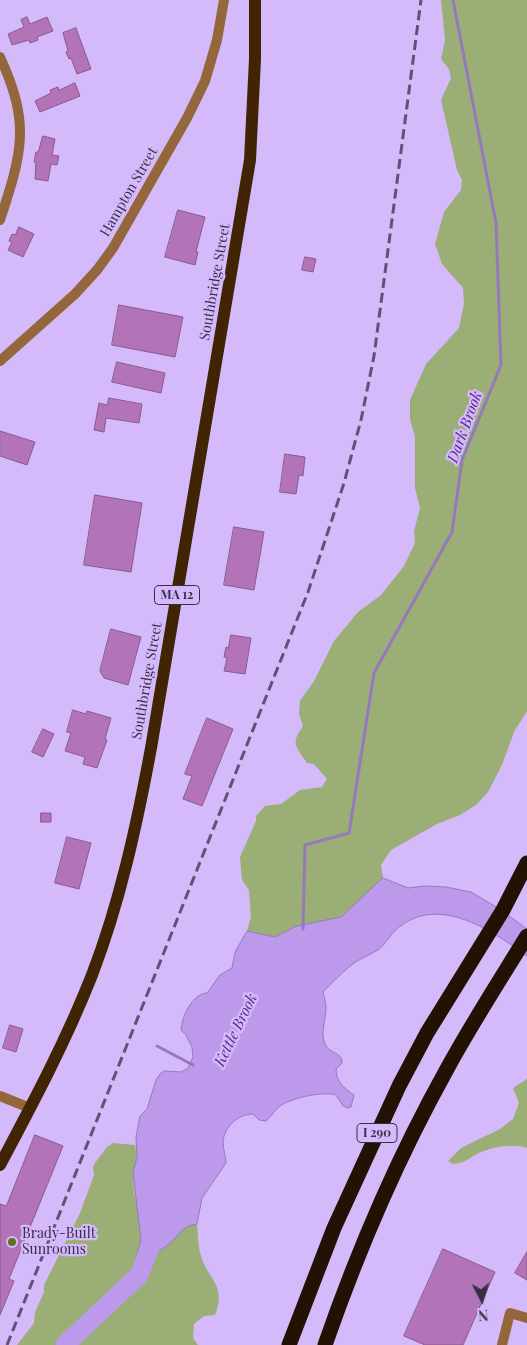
<!DOCTYPE html>
<style>
body{margin:0}
#map{position:relative;width:527px;height:1345px;overflow:hidden;background:#d4bafa;font-family:"Playfair Display",serif}
canvas{display:block}
.north{position:absolute;left:457px;top:1275px;width:50px;height:50px;-webkit-text-stroke:4px #d4bafa;paint-order:stroke;rotate:175deg;font-size:14px;font-weight:700;line-height:20px;text-align:center;color:#382d46}
.north::after{content:'';display:block;margin:auto;width:18px;height:22px;background:#382d46;clip-path:polygon(50% 0,100% 100%,50% 72%,0 100%)}
</style>
<div id="map">
<canvas width="527" height="1345"></canvas>
<div class="north">N</div>
</div>
<script>
const context = document.querySelector('canvas').getContext('2d');
context.lineJoin = 'round';
function paint(path, color) {
  context.fillStyle = color;
  context.fill(path, 'evenodd');
}
function strokePath(path, color, width, dash) {
  context.strokeStyle = color;
  context.lineWidth = width;
  context.lineCap = dash ? 'butt' : 'round';
  context.setLineDash(dash || []);
  context.stroke(path);
}
function label(font, color, halo, rows, align = 'center') {
  context.font = font + ' "Playfair Display",serif';
  context.lineWidth = 4.5;
  context.setLineDash([]);
  context.textBaseline = 'middle';
  context.strokeStyle = halo;
  context.fillStyle = color;
  for (const [text, x, y, turn = 0] of rows) {
    context.save();
    context.translate(x, y);
    context.rotate((+turn || 0) * Math.PI / 180);
    context.textAlign = isNaN(turn) ? turn : align;
    if (halo) context.strokeText(text, 0, 0);
    context.fillText(text, 0, 0);
    context.restore();
  }
}
const green = new Path2D(`
 M441 0H527V711L514 732 502 765 488 792 476 805 460 815 437 824 391 850 381 865 383 878 341 917 297 926 275 937 247 931 251 917 249 890 242 880 240 857 256 821V816L265 806 281 804 300 790 322 787 327 779 314 764 307 763C296 746 290 744 303 726L299 714 300 701 314 681 334 641 358 612 381 595 404 566 415 543 414 531 420 508 415 488V437L410 419V400L426 364 459 328 464 304 463 288 442 264 435 244 444 212 461 190 462 180 457 170 441 100 451 78 449 69 441 59 445 40Z
 M527 1079V1148C512 1143 492 1147 479 1153 468 1158 466 1163 453 1164L448 1161 461 1148 500 1129 513 1119 519 1103 513 1088Z
 M113 1143 135 1145 137 1158 133 1172 134 1191 139 1215 141 1240 136 1257C147 1255 161 1252 169 1244 180 1235 181 1226 197 1224 198 1234 198 1246 201 1256 208 1280 227 1285 215 1315L204 1316 194 1324 193 1338 198 1345H17L34 1323 35 1312 44 1292V1285L80 1213 94 1175 93 1167 95 1163 107 1147Z`);
const water = new Path2D(`
 M383 878 408 888 424 886 446 887 471 892 498 908 527 929V956C494 932 442 896 402 925 392 931 387 943 378 950 371 954 364 957 357 961 345 969 334 981 323 992 324 997 326 1002 326 1008 326 1019 320 1033 325 1044 329 1054 343 1052 342 1063L336 1069C336 1082 344 1088 354 1095L351 1107 348 1108 343 1106 336 1095C323 1091 289 1098 279 1107 274 1111 271 1117 266 1121L259 1120 253 1114C238 1114 224 1127 223 1142 223 1149 226 1156 226 1163L202 1198 197 1224C181 1226 180 1235 169 1244 161 1252 147 1255 136 1257L141 1240 133 1172 137 1158 136 1137 140 1116 147 1109 156 1080 160 1074 164 1071 181 1072 188 1068 193 1057 192 1047 186 1035 181 1030C182 1016 192 994 207 993L220 975 232 968 235 952 247 931 275 937 297 926 341 917Z`);
const stream = new Path2D(`
 M303 929 305 845 349 833 374 673 452 532 462 460 501 365 496 223 453 0
 M157 1046 193 1065`);
const river = new Path2D(`
 M65 1345 139 1275 156 1232`);
const building = new Path2D(`
 M27 17 30 24 47 17 53 31 37 37 38 40 30 43 29 40 12 45 8 34 24 27 21 20Z
 M76 28 91 69 77 74 71 58 69 59 66 52 68 51 63 33Z
 M75 83 80 96 40 112 35 101 51 93 50 90 58 87 59 90Z
 M43 136 55 139 52 155 59 156 57 165 51 164 48 181 35 179 36 162H34L36 152H38Z
 M178 210 205 217 196 252H198L195 265 165 257Z
 M19 227 34 234 23 257 8 250 12 242 9 241 12 234 15 235Z
 M305 257 316 259 313 272 302 270Z
 M119 305 183 317 175 357 112 345Z
 M117 362 165 373 161 393 112 382Z
 M109 398 142 404 139 423 106 418 104 432 94 430 99 403 107 405Z
 M0 431 35 442 27 465 0 456Z
 M285 454 305 457 303 476 299 475 296 494 280 492Z
 M95 495 142 503 131 572 84 565Z
 M234 527 264 532 254 590 224 585Z
 M111 629 141 637 128 685 104 678 100 671Z
 M231 635 251 638 245 674 224 671 227 658 224 657 226 647 228 648Z
 M73 710 86 714 87 711 111 718 105 739 107 740 97 768 83 764 85 757 65 751 71 733 67 732Z
 M207 718 233 729 202 806 183 799 192 776 185 774Z
 M43 729 54 734 43 757 32 752Z
 M41 813H51V822H41Z
 M67 837 91 843 79 889 55 883Z
 M10 1025 23 1029 16 1052 3 1048Z
 M35 1135 63 1146 9 1279 14 1281 0 1315V1204L6 1206Z
 M443 1249 495 1272 463 1345H425L404 1336Z
 M527 1252V1280L515 1273Z`);
const street = new Path2D(`
 M0 57C31 124 22 153 0 220
 M0 361 75 294 97 270 113 248 187 118 205 81 217 40 224 0
 M0 1096 30 1108
 M502 1345 510 1313 527 1318`);
const primary = new Path2D(`
 M0 1165C33 1103 66 1041 92 975 120 902 137 824 151 748L250 160 255 59V0`);
const highway = new Path2D(`
 M289 1345 334 1228 399 1086 427 1033 503 910 527 863
 M325 1345C358 1250 398 1157 447 1069 472 1023 500 980 527 936`);
const rail = new Path2D(`
 M7 1345 308 592 344 483 361 420 374 356 421 0`);
const markers = [
 [12,1242,5,"#5c7222"]
];
const shields = [
 [177,595,45],
 [377,1133,40]
];
const shieldNames = [
 ["MA 12",177,595],
 ["I 290",377,1133]
];
const streetNames = [
 ["Hampton Street",129,192,-60],
 ["Southbridge Street",215,282,-80],
 ["Southbridge Street",147,681,-80]
];
const poiNames = [
 ["Brady-Built",22,1234],
 ["Sunrooms",22,1250]
];
const waterNames = [
 ["Dark Brook",465,427,-70],
 ["Kettle Brook",236,1030,-64]
];
paint(green, '#9bae75');
paint(water, '#bd99ec');
strokePath(water, '#9579ba', 1);
strokePath(stream, '#9579ba', 3);
strokePath(river, '#bd99ec', 19);
paint(building, '#b273b8');
strokePath(building, '#885b8c', 1);
strokePath(street, '#93663b', 10);
strokePath(primary, '#412404', 12);
strokePath(highway, '#211204', 15);
strokePath(rail, '#615275', 3, [10, 5]);
for (const [x, y, r, color] of markers) {
  const dot = new Path2D();
  dot.arc(x, y, r, 0, 2 * Math.PI);
  context.fillStyle = color;
  context.fill(dot);
  strokePath(dot, '#d4bafa', 2);
}
for (const [x, y, w] of shields) {
  const box = new Path2D();
  box.roundRect(x - w / 2, y - 9.5, w, 19, 4);
  context.fillStyle = '#d4bafa';
  context.fill(box);
  strokePath(box, '#382d46', 1);
}
label('bold 12px', '#382d46', null, shieldNames);
label('14px', '#382d46', '#d4bafa', streetNames);
label('14px', '#382d46', '#d4bafa', poiNames, 'left');
label('italic 15px', '#592989', '#d4bafa', waterNames);
</script>
